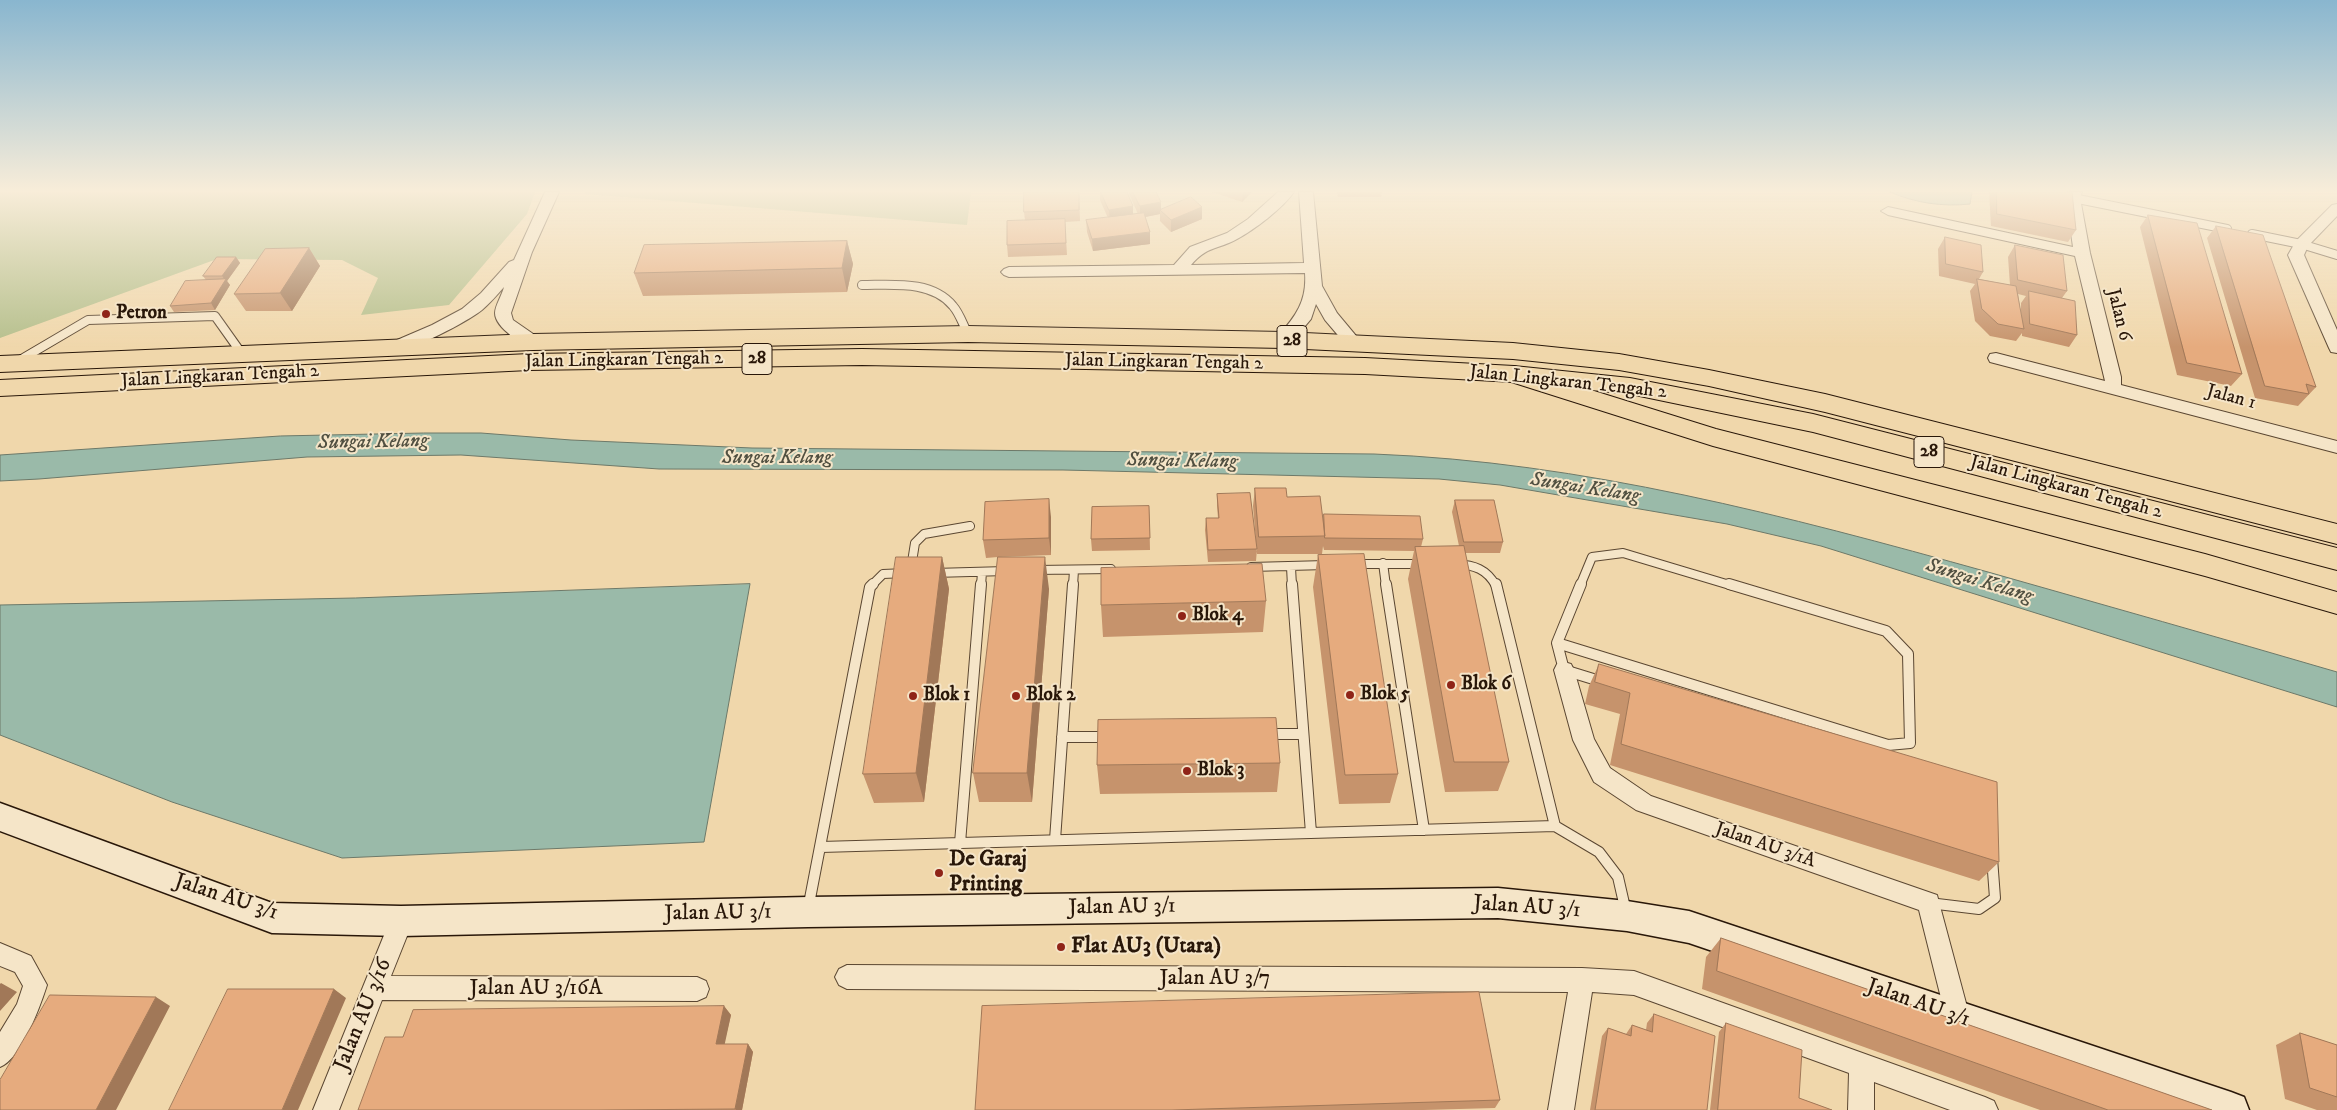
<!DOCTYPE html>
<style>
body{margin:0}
canvas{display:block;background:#f0d7ab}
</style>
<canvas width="2337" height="1110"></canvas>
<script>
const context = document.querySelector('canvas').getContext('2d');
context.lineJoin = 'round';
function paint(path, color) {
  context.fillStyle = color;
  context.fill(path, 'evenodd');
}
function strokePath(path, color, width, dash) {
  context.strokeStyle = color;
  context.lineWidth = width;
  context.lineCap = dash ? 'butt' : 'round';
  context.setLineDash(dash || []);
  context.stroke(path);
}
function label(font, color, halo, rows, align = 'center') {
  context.font = font + ' "IM FELL DW Pica",serif';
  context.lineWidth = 4;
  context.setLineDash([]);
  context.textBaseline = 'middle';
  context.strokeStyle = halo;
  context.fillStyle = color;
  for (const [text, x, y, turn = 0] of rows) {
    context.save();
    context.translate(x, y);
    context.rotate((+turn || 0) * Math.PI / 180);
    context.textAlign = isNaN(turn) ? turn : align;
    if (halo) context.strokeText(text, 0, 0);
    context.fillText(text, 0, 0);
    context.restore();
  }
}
const green = new Path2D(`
 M0 192H535L527 214 449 305 361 315 378 278 342 260 217 259 0 338Z
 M586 192H971L967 225 585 194Z`);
const water = new Path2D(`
 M1890 192H1972L1970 204C1943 207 1915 203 1890 192Z
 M424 433H481L571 440 752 448 1374 454C1583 462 1787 516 1988 572 2104 605 2221 638 2337 672V707L1821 546 1727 524 1500 485 1439 479 1063 470 659 469 461 455 307 457 39 479 0 481V455L280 436Z
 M750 584 704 842 342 858 172 802 0 735V605L355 598Z`);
const serviceFar1 = new Path2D(`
 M2073 198 2227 229
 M2252 234 2301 244 2337 255
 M862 285C892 285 932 280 953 306 960 314 963 325 968 334
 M20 360 88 320 215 316 242 354
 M1383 563 1386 586
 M1354 564H1423
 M1456 564C1474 565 1487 569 1496 586
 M1251 567 1326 565
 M1291 567 1292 586
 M911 568 915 543 924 534 970 526
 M1036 570 1111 569
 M934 573 1006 571
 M871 586 883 574 906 573
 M981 586 982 572
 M1073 586 1074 570
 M1580 586 1592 557 1623 553 1733 586`);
const service = new Path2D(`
 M1292 584 1311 833
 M1386 584 1424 830
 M1496 584 1555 826 1599 852 1618 877 1626 912
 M1557 643 1888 745 1910 743 1908 654 1886 631 1729 584
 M1557 643 1564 670 1603 682
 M1557 643 1581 584
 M1268 734H1303
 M1062 737H1110
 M1055 840 1073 584
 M960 843 981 584
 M821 847 1555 826
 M1929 903 1979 909 1995 898 1992 858
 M808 909 870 587 873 584`);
const minor = new Path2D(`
 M545 192H559L532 252 511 313 513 320 539 338 541 342 539 346C526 349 495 328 495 313 495 306 502 295 504 287 497 295 490 303 482 310 468 321 406 355 390 351L388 347 390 343 432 325 462 309 481 293 509 262 514 260Z
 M1278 192H1294C1283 208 1254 230 1237 239 1217 250 1207 246 1191 265L1304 263 1299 192H1313L1322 286 1337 313 1362 343 1360 347H1348L1325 320 1316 304 1311 319 1290 344H1278L1276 340 1278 336C1296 316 1307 301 1305 273L1009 277 1004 275 1001 272 1004 269 1009 267 1174 265 1190 247 1227 233 1248 219Z
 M2068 192H2082L2080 198 2090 253 2121 377V385L2337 441V453L1990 362 1988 358 1990 354 1996 353 2105 381 2075 256 1888 215 1881 211 1888 207 2073 247 2066 198Z
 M2337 204V216L2308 246 2304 255 2337 330V353L2331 352 2329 348 2288 255 2296 241 2332 205Z
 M1564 662 1571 664 1574 670 1594 739 1610 768 1651 796 1937 895 1970 1018 1967 1027 1958 1030 1949 1027 1946 1018 1919 910 1636 810 1594 782 1573 740 1554 670 1557 664Z
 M401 910 409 913 413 921 391 976 697 977 706 981 709 989 706 997 697 1001 382 1000 339 1110H313L393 913Z
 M0 943 31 956 47 985C40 1007 21 1059 0 1067V1032L17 1004 23 986 15 972 0 966Z
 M847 965 1582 968 1634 971 1985 1097 1994 1101 1998 1110H1950L1874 1082V1110H1848L1849 1073 1634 995 1592 992 1574 1110H1548L1568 992 847 989 839 985 835 977 839 969Z`);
const secondary = new Path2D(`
 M0 803 272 903 401 906 808 897 1498 888 1627 901 1689 911 2231 1092 2244 1097 2249 1110H2179L1689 943 1627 931 1498 918 808 927 401 936 272 933 0 831Z`);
const trunk = new Path2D(`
 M968 326 1284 332 1513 343 1619 354 1709 370 1825 394 2337 524V544L1825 412 1709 386 1619 370 1513 359 1284 348 968 342 533 350 0 372V356L533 334Z
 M862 349 1365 358 1514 366 1630 378 1813 414 2337 548V570L1813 432 1630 394 1514 382 1365 374 862 365 529 370 0 396V380L529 354Z`);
const motorway = new Path2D(`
 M1514 366 1716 429 2205 554 2337 592V614L2205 576 1713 446 1505 380 1502 374 1505 368Z`);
const wall = new Path2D(`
 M1079 192 1080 221 1065 222 1067 255 1008 257 1007 245 1025 220 1024 212Z
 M1100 192H1127L1133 206V214H1138L1129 194V192H1156L1161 209 1202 207V219L1171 232 1160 221V214L1145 217 1150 244 1093 251 1087 232 1086 220 1108 218 1100 200Z
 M1212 192H1252L1242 202Z
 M1337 192H1382L1381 197H1338Z
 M1989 192H2072L2076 230 2068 242 1991 226Z
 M2148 215 2242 374 2231 386 2177 375 2140 227Z
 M2216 226 2316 387 2298 406 2255 398 2207 238Z
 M1945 237 1983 272 1979 279 2010 285 2008 257 2015 245 2067 291 2062 298 2077 335 2069 347 2022 336V333L2016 341 1990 336 1975 321 1970 291 1975 284 1939 276 1938 249ZM2018 294 2026 296 2021 303V314Z
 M847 241 853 264 847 292 643 296 634 273Z
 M309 248 320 266 292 311H246L234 294Z
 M236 257 240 263 227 281 230 285 215 310 174 312 170 306 206 280 203 276Z
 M1255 488 1287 497 1323 520 1324 514 1423 539 1421 547 1459 546 1452 512 1455 500 1503 542 1500 553H1465L1509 762 1498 791 1445 792 1408 579 1414 551 1324 550 1323 546 1322 554H1257L1253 506Z
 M1217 494 1257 549 1256 561 1208 562 1205 530 1206 518H1218L1217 506Z
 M1149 506 1150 550 1092 551 1091 539Z
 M1051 517V555L998 557 1049 589 1032 802H979L973 773 998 557 986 558 983 540Z
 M1318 555 1398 774 1390 803 1339 804 1313 587Z
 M942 557 949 589 924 802 874 803 863 774Z
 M1266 601 1263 632 1103 637 1101 605Z
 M1599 664 1999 862 1979 881 1610 765 1620 714 1585 704 1589 686Z
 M1280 763 1277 792 1100 794 1097 765Z
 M1721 938 2212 1110H2040L1702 989 1706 957Z
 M724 1006 731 1015 724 1044H748L753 1052 742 1110H358L403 1037Z
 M1654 1014 1707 1110H1590L1602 1036 1608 1028 1626 1034 1632 1025 1646 1030 1647 1023Z
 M1726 1023 1799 1098 1832 1110H1710L1719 1032Z
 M2300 1033 2337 1045V1110H2317L2285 1099 2276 1045Z
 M1500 1100 1495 1108 1423 1110H975Z`);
const shadedWall = new Path2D(`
 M1243 192H1252L1242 202Z
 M1161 202V211L1160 210V214L1140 218V206Z
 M1133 206V218L1110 222 1109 210Z
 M1202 207V219L1171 232V220Z
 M1150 232V244L1093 251 1092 239Z
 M847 241 853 264 847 292 842 268Z
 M309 248 320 266 292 311 280 293Z
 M236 257 240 263 227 281 230 285 215 310 211 303 225 280 222 276Z
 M1049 499 1051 517V555L1049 538Z
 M942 557 949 589 924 802 916 773Z
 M1045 557 1049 589 1032 802 1027 773Z
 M1 983 17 992 0 1011V984Z
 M334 989 346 998 298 1110H282Z
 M156 997 170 1006 116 1110H96Z
 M724 1006 731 1015 723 1052 716 1044Z
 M748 1044 753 1052 742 1110H736L735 1109Z`);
const building = new Path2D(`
 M1024 192H1079V210L1024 212Z
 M1101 192H1127L1133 206 1109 210Z
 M1133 192H1156L1161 202 1140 206Z
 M1997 192H2072L2076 230 1997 214Z
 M1191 197 1202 207 1171 220 1160 210Z
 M1144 213 1150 232 1092 239 1086 220Z
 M2148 215 2197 223 2242 374 2187 363Z
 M1065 219 1066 243 1007 245V221Z
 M2216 226 2263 235 2316 387 2306 384 2309 394 2265 386Z
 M1945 237 1981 245 1983 272 1946 264Z
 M847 241 842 268 634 273 644 245Z
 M2015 245 2063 255 2067 291 2018 280Z
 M309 248 280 293 234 294 265 249Z
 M217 257H236L222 276H203Z
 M226 279 211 303 170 306 185 281Z
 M1977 279 2016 286 2024 329 1998 324 1982 309Z
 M2029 291 2075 301 2077 335 2030 324Z
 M1255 488H1286L1287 497 1320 496 1325 536 1259 537Z
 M1250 493 1257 549 1208 550 1206 518H1219L1217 494Z
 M1049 499V538L983 540 985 502Z
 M1455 500H1494L1503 542H1464Z
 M1149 506 1150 538 1091 539 1092 507Z
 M1324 514 1420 516 1423 539 1325 538Z
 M1464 546 1509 762H1454L1415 547Z
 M1364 554 1398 774 1345 775 1318 555Z
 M896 557H942L916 773 863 774Z
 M998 557H1045L1027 773H973Z
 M1262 564 1266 601 1101 605V568Z
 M1599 664 1997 782 1999 862 1621 744 1630 693 1595 682Z
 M1276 718 1280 763 1097 765 1098 720Z
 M1721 938 2212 1110H2108L1717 971Z
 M228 989H334L282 1110H169Z
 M1479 992 1500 1100 1172 1110H975L982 1006Z
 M50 995 156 997 96 1110H0V1080Z
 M724 1006 716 1044H748L735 1109 598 1110H358L385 1037H403L413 1010Z
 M1654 1014 1715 1036 1707 1110H1595L1608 1028 1631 1036 1632 1025 1652 1032Z
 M1726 1023 1802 1050 1799 1098 1832 1110H1718Z
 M2300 1033 2337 1045V1097L2310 1088Z`);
const markers = [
 [106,314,5,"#8f2418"],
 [1182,616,5,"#8f2418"],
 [1451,685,5,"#8f2418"],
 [1350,695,5,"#8f2418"],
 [913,696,5,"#8f2418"],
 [1016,696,5,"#8f2418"],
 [1187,771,5,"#8f2418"],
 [939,873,5,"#8f2418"],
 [1061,947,5,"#8f2418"]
];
const shields = [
 [1292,341,30],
 [757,359,30],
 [1929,452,30]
];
const shieldNames = [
 ["28",1292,341],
 ["28",757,359],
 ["28",1929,452]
];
const poiNames = [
 ["Petron",116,314],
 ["Blok 4",1192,616],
 ["Blok 6",1461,685],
 ["Blok 5",1360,695],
 ["Blok 1",923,696],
 ["Blok 2",1026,696],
 ["Blok 3",1197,771]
];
const streetNames = [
 ["Jalan 6",2118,315,76],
 ["Jalan Lingkaran Tengah 2",624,361,-1],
 ["Jalan Lingkaran Tengah 2",1164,363,1],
 ["Jalan Lingkaran Tengah 2",220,377,-3],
 ["Jalan Lingkaran Tengah 2",1568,383,6],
 ["Jalan 1",2231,398,15],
 ["Jalan Lingkaran Tengah 2",2066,488,15],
 ["Jalan AU 3/1A",1765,846,19]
];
const waterNames = [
 ["Sungai Kelang",373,443,-1],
 ["Sungai Kelang",777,459],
 ["Sungai Kelang",1182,462,1],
 ["Sungai Kelang",1585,489,9],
 ["Sungai Kelang",1979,582,17]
];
const nearPoinames = [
 ["De Garaj",949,860],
 ["Printing",949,885],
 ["Flat AU3 (Utara)",1071,947]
];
const nearStreetnames = [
 ["Jalan AU 3/1",226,898,18],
 ["Jalan AU 3/1",1122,908,-1],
 ["Jalan AU 3/1",1527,908,4],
 ["Jalan AU 3/1",718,914,-1],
 ["Jalan AU 3/7",1215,979],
 ["Jalan AU 3/16A",536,989],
 ["Jalan AU 3/1",1918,1004,19],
 ["Jalan AU 3/16",364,1015,-68]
];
paint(green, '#b5bf8c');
paint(water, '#9abaa9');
strokePath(water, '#6d7969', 1);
strokePath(serviceFar1, '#5b4732', 10);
strokePath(service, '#5b4732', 12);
strokePath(minor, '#5b4732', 2);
strokePath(secondary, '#291709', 3);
strokePath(trunk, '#291709', 2);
strokePath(motorway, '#291709', 2);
strokePath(serviceFar1, '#f5e5c8', 8);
strokePath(service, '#f5e5c8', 10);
paint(minor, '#f5e5c8');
paint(secondary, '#f5e5c8');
paint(trunk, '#f0d7ab');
paint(motorway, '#f0d7ab');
paint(wall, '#c6936c');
paint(shadedWall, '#a17858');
paint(building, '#e6ab7e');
strokePath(building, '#a17858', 1);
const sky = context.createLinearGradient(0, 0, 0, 347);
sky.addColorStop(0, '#89b6cf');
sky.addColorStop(0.55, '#f8edd9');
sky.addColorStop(1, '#f8edd900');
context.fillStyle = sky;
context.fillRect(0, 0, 2337, 347);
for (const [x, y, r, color] of markers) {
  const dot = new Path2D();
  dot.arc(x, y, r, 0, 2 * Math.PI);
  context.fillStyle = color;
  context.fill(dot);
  strokePath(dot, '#f5e5c8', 2);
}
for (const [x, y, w] of shields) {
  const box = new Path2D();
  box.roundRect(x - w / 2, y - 15.5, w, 31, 4);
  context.fillStyle = '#f5e5c8';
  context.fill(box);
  strokePath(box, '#291709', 1);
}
label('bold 18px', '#291709', null, shieldNames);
label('bold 19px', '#291709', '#f5e5c8', poiNames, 'left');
label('19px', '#291709', '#f5e5c8', streetNames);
label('italic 20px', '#515041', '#f5e5c8', waterNames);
label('bold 22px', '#291709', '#f5e5c8', nearPoinames, 'left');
label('22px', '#291709', '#f5e5c8', nearStreetnames);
</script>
